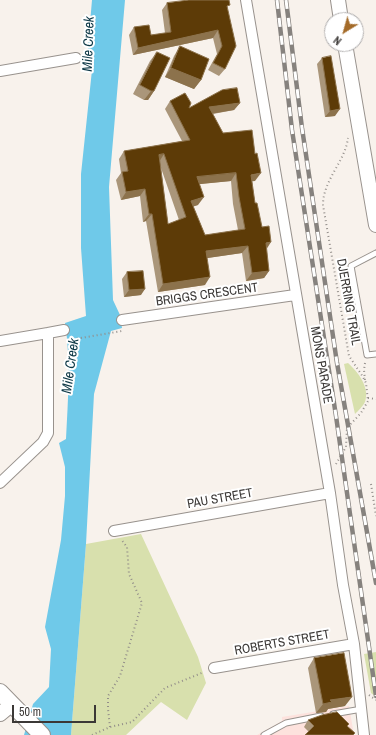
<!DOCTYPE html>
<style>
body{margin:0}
#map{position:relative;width:376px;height:735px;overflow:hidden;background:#f8f2ec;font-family:"Archivo Narrow",sans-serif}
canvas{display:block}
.north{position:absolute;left:324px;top:12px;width:40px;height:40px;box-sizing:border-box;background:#fff;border:1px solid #b1afaf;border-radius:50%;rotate:217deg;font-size:11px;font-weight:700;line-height:16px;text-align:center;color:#3b3836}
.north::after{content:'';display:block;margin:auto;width:14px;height:18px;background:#a46b29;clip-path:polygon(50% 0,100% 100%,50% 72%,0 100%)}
.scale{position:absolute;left:12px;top:705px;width:84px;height:18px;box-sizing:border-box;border:2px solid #3b3836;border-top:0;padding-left:5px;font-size:12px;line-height:14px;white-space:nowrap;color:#3b3836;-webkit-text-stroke:3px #fff;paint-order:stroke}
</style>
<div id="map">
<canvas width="376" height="735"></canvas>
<div class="north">N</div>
<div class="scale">50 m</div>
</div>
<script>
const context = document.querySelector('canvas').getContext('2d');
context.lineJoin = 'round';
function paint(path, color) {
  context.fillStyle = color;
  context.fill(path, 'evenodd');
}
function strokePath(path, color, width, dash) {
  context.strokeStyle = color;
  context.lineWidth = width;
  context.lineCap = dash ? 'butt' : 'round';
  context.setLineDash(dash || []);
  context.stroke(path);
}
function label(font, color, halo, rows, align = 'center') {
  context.font = font + ' "Archivo Narrow",sans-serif';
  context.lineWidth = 4;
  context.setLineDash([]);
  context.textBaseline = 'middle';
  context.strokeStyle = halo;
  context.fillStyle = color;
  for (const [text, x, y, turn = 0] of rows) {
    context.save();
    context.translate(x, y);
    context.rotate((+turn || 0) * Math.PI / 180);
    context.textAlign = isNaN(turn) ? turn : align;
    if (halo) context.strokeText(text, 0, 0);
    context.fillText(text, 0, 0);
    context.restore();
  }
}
const commercial = new Path2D(`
 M349 706 354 735H257L282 721V717Z`);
const green = new Path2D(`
 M348 363C358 372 370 387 365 402 363 406 358 411 355 414L344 364Z
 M141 534 198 657 206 683 187 720 161 702 126 735H71L86 544Z
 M376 652V697L371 693 364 654Z`);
const water = new Path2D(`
 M92 0H125L109 187 113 300 120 315 122 328 111 331 94 394 86 544 71 735H24L33 704 49 687 51 649 45 627 61 540 65 496V467L59 443 66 439C68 400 71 361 65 323L86 316 81 248V174L92 70H86Z`);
const path = new Path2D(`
 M329 24 332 43
 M69 340 122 331
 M365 363 364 370 365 380
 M368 398 376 399
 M336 464 346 447 347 428 361 413 368 401 366 383 363 377 349 356 323 205C323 180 345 162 348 138
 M371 484 376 516
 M369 695 376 700
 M110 727 108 709V696L120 676 142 603 129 574 127 547 121 539
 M92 735 110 727 132 722 165 688 204 672`);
const lane = new Path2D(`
 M376 253 351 266 367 355 376 354
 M333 714 362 709
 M264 735 286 723 321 716`);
const street = new Path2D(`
 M246 0 330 493 343 585 354 644 364 735
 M0 71 76 58
 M122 320 295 295
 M48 333 64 330
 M0 341 48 333V433L43 442 0 483
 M114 531 330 493
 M214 668 354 644`);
const secondary = new Path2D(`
 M338 0 341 20
 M345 44 376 225
 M0 714 12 704`);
const primary = new Path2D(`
 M0 692 42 735`);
const rail = new Path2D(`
 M277 0 292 130 336 416 376 696
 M286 0 302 128 337 363 376 583`);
const wall = new Path2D(`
 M167 3 227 9 225 69 219 76 208 70 217 54 213 38 133 55 129 35 134 27 151 35 165 33 162 10Z
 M180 46 201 80 194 89 165 77 174 56Z
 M157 52 154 91 148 100H144L133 94 150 61Z
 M322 58 335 116 325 117 317 64Z
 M170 101 189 108 240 103 234 110 213 114 223 133 255 181H252L255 203 262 227 266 249 269 271 264 278 246 281 242 253 207 258 205 285 158 292 146 221 143 222 140 196 121 200 116 180 121 173 119 159 124 151 182 141 165 109ZM161 168 179 220 168 224ZM231 181 233 204 238 230 205 235 193 206 198 205 199 184Z
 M127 272 141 295 124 297 122 279Z
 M314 658 345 706 328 709 326 712 316 713 308 668Z
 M308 720 347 726 309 732 304 727Z`);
const shadedWall = new Path2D(`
 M218 30 213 38 133 55 138 48Z
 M171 68 201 80 194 89 165 77Z
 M151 91H154L148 100H144Z
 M240 103 234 110 204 115 209 107Z
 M340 109 335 116 325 117 330 111Z
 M164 154 159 162V155Z
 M236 173 231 181 191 185 197 177Z
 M261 173 255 181 246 182 251 175Z
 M145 189 140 196 121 200 126 192Z
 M204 197 198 205 186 209 191 201Z
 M149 214H152L146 221 143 222Z
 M271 242 266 250V243Z
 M248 246 242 253 201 259 206 251Z
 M269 271 264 278 246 281 252 273Z
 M210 277 205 285 158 292 163 284Z
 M145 289 141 295 124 297 129 290Z
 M352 697 345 706 328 709 326 712 316 713 323 704 330 700Z`);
const building = new Path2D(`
 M189 0H229L230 5 227 6 236 46 225 69 213 63 222 46 218 30 138 48 134 27 149 25 151 35 171 32 167 3Z
 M180 46 209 59 201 80 171 68Z
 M157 52 170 58 154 91H151L140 85Z
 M331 56 340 109 330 111 322 58Z
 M237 88 240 103 209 107 223 133 252 130 255 154 257 153 261 173 251 175 255 203H257L262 227 269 226 271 242 266 243 269 271 252 273 248 246 206 251 210 277 163 284 152 214H149L145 189 126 192 122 172 128 171 124 151 190 140 170 101 185 93 191 103 189 108 222 90ZM164 154 186 217 168 224 159 155ZM236 173 239 197 245 229 205 235 191 201 204 197 197 177Z
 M143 271 145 289 129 290 127 272Z
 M344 653 352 697 330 700 332 702 323 704 314 658Z
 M337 712 349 724 347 726 355 733 353 735H305L314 726 308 720 322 715Z`);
const streetNames = [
 ["BRIGGS CRESCENT",207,295,-8],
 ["DJERRING TRAIL",348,302,80],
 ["MONS PARADE",321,365,80],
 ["PAU STREET",220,499,-10],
 ["ROBERTS STREET",282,643,-10]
];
const waterNames = [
 ["Mile Creek",89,44,-88],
 ["Mile Creek",71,366,-82]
];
paint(commercial, '#fde2dd');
paint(green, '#d8e0ad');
paint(water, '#6fc9e9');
strokePath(lane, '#98928d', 7);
strokePath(street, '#98928d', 12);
strokePath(secondary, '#98928d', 16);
strokePath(primary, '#98928d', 18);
strokePath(path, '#938e8a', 2, [1, 3]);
strokePath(lane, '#fff', 5);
strokePath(street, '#fff', 10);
strokePath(secondary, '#fff', 14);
strokePath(primary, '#fff', 16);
strokePath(rail, '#86827e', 4.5);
strokePath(rail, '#fff', 3, [9]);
paint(wall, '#aa967a');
paint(shadedWall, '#8c724c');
paint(building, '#5d3b07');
strokePath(building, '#8c724c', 1);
label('13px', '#3b3836', '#fff', streetNames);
label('italic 14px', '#0c3745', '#fff', waterNames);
</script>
